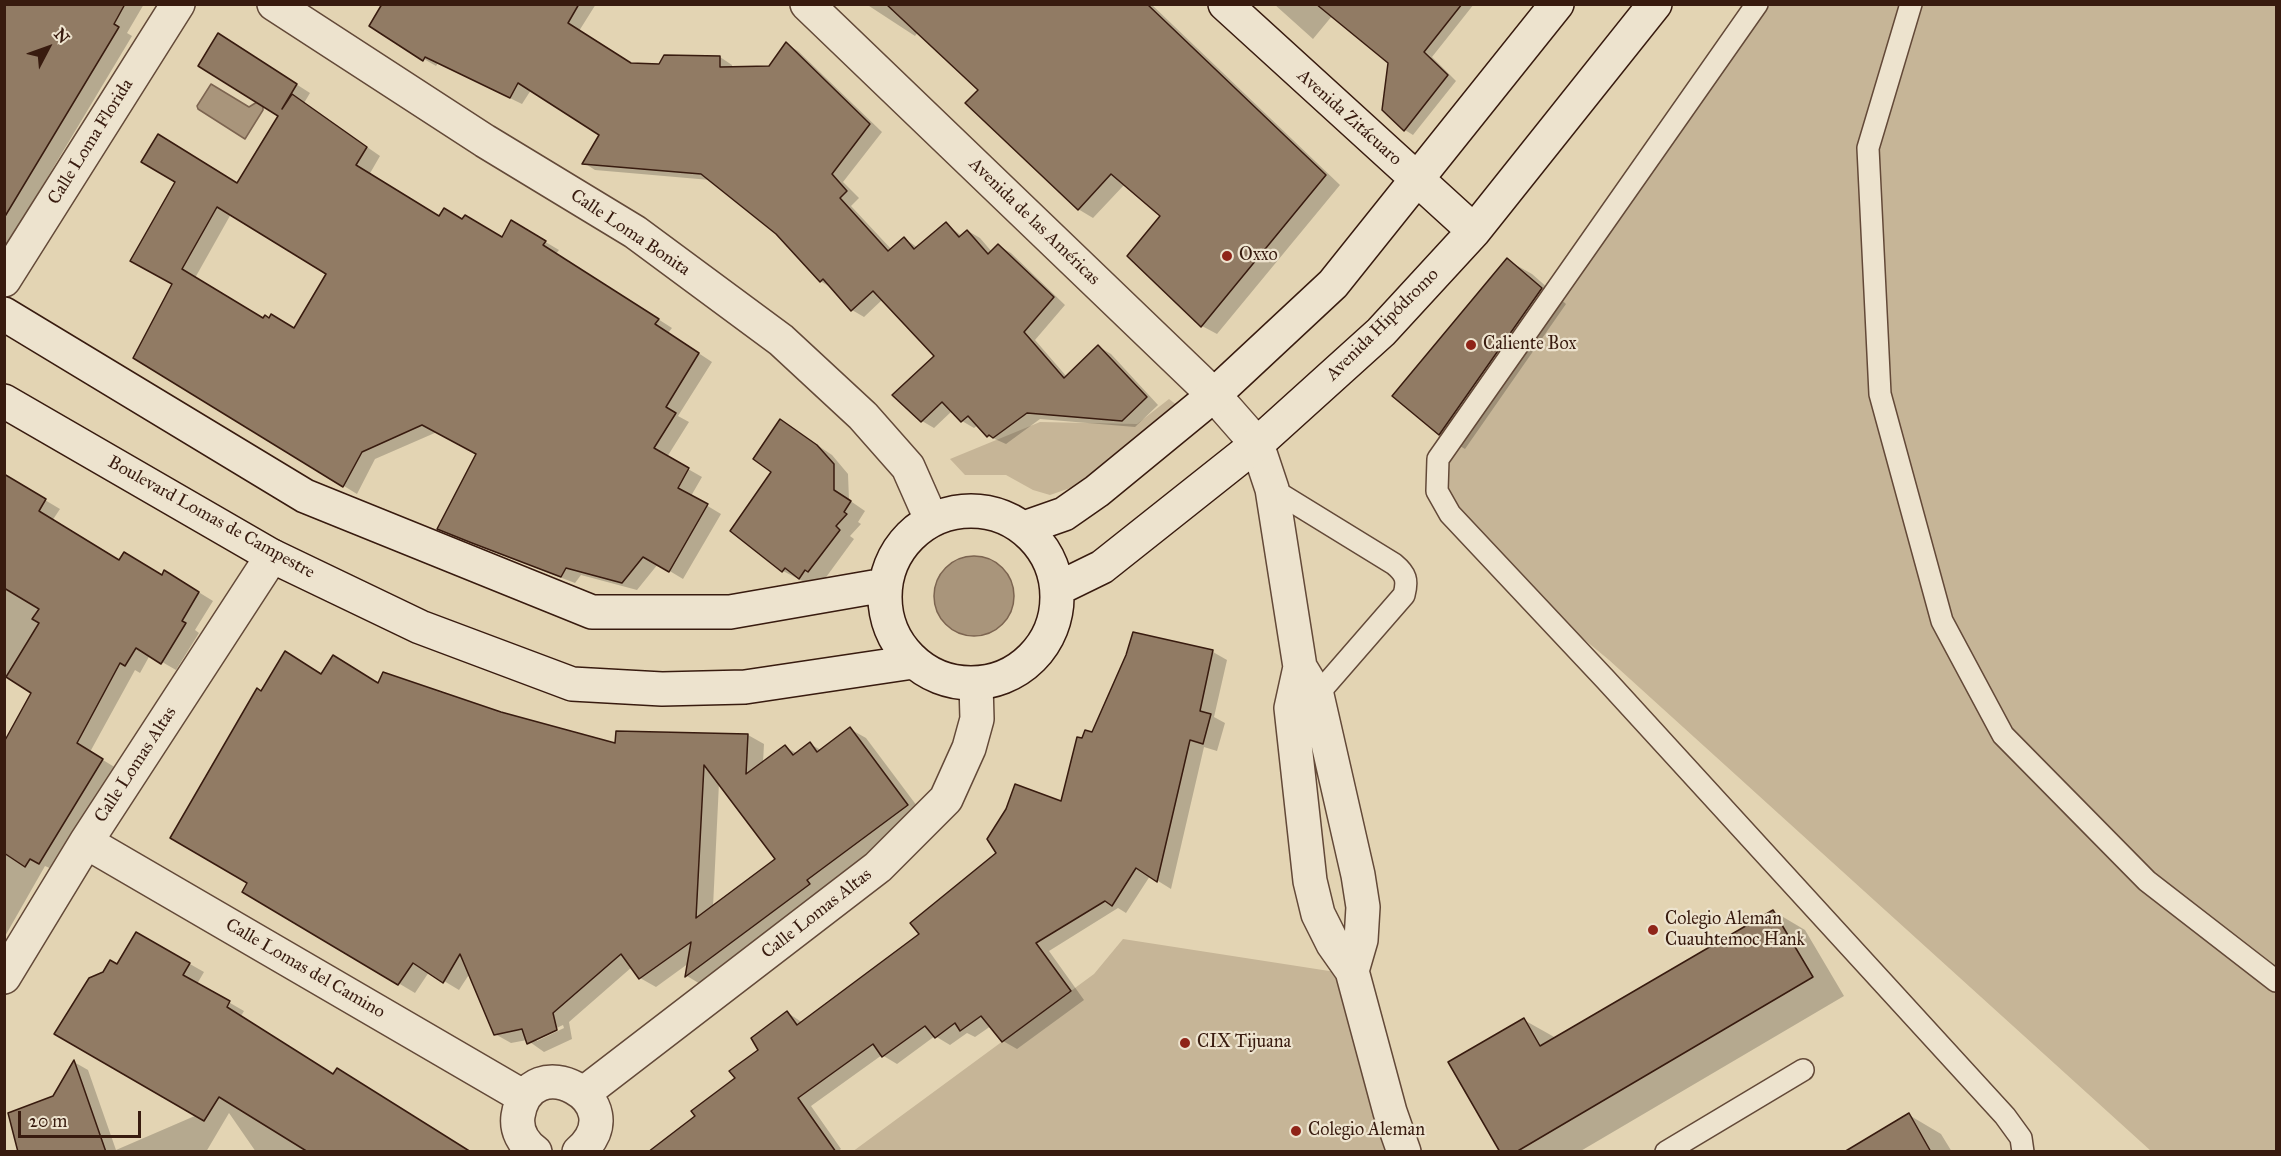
<!DOCTYPE html>
<meta charset="utf-8">
<style>
body{margin:0}
#map{position:relative;width:2281px;height:1156px;overflow:hidden;background:#e3d4b3;font-family:"IM FELL Great Primer",serif}
canvas{display:block}
.frame{position:absolute;inset:0;border:6px solid #381b0f;pointer-events:none}
.north{position:absolute;left:18px;top:18px;width:60px;height:60px;-webkit-text-stroke:4px #ede3ce;paint-order:stroke;rotate:49deg;font-size:16px;font-weight:700;line-height:24px;text-align:center;color:#381b0f}
.north::after{content:'';display:block;margin:auto;width:21px;height:27px;background:#381b0f;clip-path:polygon(50% 0,100% 100%,50% 72%,0 100%)}
.scale{position:absolute;left:18px;top:1111px;width:123px;height:27px;box-sizing:border-box;border:3px solid #381b0f;border-top:0;padding-left:8px;font-size:18px;line-height:21px;white-space:nowrap;color:#381b0f;-webkit-text-stroke:4px #ede3ce;paint-order:stroke}
</style>
<div id="map">
<canvas width="2281" height="1156"></canvas>
<div class="frame"></div>
<div class="north">N</div>
<div class="scale">20 m</div>
</div>
<script>
const context = document.querySelector('canvas').getContext('2d');
context.lineJoin = 'round';
function paint(path, color) {
  context.fillStyle = color;
  context.fill(path, 'evenodd');
}
function strokePath(path, color, width, dash) {
  context.strokeStyle = color;
  context.lineWidth = width;
  context.lineCap = dash ? 'butt' : 'round';
  context.setLineDash(dash || []);
  context.stroke(path);
}
function label(font, color, halo, rows, align = 'center') {
  context.font = font + ' "IM FELL Great Primer",serif';
  context.lineWidth = 4.5;
  context.setLineDash([]);
  context.textBaseline = 'middle';
  context.strokeStyle = halo;
  context.fillStyle = color;
  for (const [text, x, y, turn = 0] of rows) {
    context.save();
    context.translate(x, y);
    context.rotate((+turn || 0) * Math.PI / 180);
    context.textAlign = isNaN(turn) ? turn : align;
    if (halo) context.strokeText(text, 0, 0);
    context.fillText(text, 0, 0);
    context.restore();
  }
}
const green = new Path2D(`
 M1742 5H2276V1151H2151L1609 660 1498 568 1426 496 1439 435 1547 293Z
 M1169 399 1182 409 1076 486 1050 495 1033 490 1006 475H965L950 459 1040 422 1137 424Z
 M1123 939 1355 975 1399 1152H852L1094 974Z`);
const water = new Path2D(`
 M211 84 249 107 257 102 263 105V110L245 139 198 109 197 106Z
 M934 596a40 40 0 1 1 80 0a40 40 0 1 1-80 0Z`);
const shadow = new Path2D(`
 M4 4H144L127 33 132 36 4 250Z
 M383 4H596L579 31 632 64 660 65 720 57 732 65V68L770 67 786 44 798 51 882 132 843 182 859 198 851 206 892 250 904 238 918 248 946 224 962 236 968 231 980 238 992 252 999 246 1011 253 1065 305 1035 340 1067 377 1099 347 1111 354 1158 405 1135 427 1040 419 1006 444 988 436 978 425 974 428 962 421 952 411 934 428 922 421 936 356 883 299 864 317 852 310 832 288 820 281 777 233 710 180 595 170 584 163 601 135 531 90 522 104 438 63 436 66 424 59Z
 M866 4H1151L1340 185 1217 334 1202 326 1162 216 1125 184 1093 218 1078 209 980 90 918 32 915 36Z
 M1274 4H1474L1432 57 1456 81 1413 135 1405 130 1389 62 1332 16 1313 39Z
 M232 43 310 93 304 103 380 156 369 175 439 218 463 221 502 239 512 222 559 250 556 254 672 328 668 333 712 362 678 416 689 422 667 457 702 477 691 496 721 514 683 579 658 564 637 590 581 575 575 583 452 536 439 528 478 454 437 432 375 459 357 494 135 358 174 284 132 260 238 184 280 115ZM231 214 328 273 295 330 264 320 195 278Z
 M1507 260 1532 274 1566 304 1465 449 1439 434Z
 M781 421 832 455 848 474 849 500 865 511 858 522 861 524 850 536 854 539 824 580 821 578 814 587 783 571 732 530 773 471Z
 M8 478 60 509 52 521 120 562 179 580 213 601 195 630 199 633 176 670 150 655 140 673 135 670 90 752 116 768 54 870 45 866 4 938V745L33 693 4 675V481Z
 M1134 634 1213 652 1227 660 1214 717 1225 723 1217 751 1204 747 1171 889 1150 876 1126 913 1118 908 1049 951 1084 1000 1017 1049 1003 1041 991 1026 975 1037 967 1033 950 1045 935 1036 897 1064 882 1055 811 1106 841 1149 837 1152H658L737 1078 788 1013 803 1023 921 935 1062 803 1083 740 1092 733 1128 656Z
 M322 676 379 685 616 744 617 732 748 735 764 744 763 763 785 747 798 754 810 744 821 750 850 729 866 738 923 814 702 985 687 976 689 963 656 987 640 978 632 967 569 1022 572 1039 544 1052 527 1040 511 1043 495 1034 470 973 459 990 429 972 415 993 244 891 249 883 261 693ZM719 783 777 859 713 907ZM563 1025 564 1028 537 1041 535 1038Z
 M1773 911 1805 930 1844 996 1579 1152H1502L1524 1020 1556 1038Z
 M137 934 204 972 197 984 244 1011 241 1016 451 1152H256L229 1113 206 1152H40L54 1097 74 1062 88 1070 116 1150 197 1115 118 966Z
 M1909 1115 1941 1134 1952 1152H1847Z`);
const building = new Path2D(`
 M4 4H125L114 24 119 27 4 218Z
 M382 4H579L568 23 631 63 659 64 664 55 720 56V67L769 66 786 42 870 124 832 174 847 191 840 198 888 251 904 237 914 249 946 222 959 237 967 230 988 254 998 244 1054 297 1024 332 1064 378 1098 345 1147 397 1122 421 1027 413 993 438 989 435 987 437 968 416 961 422 942 402 921 422 892 395 934 356 873 291 851 311 823 279 820 282 776 234 701 174 582 164 599 135 518 83 510 98 425 57 423 61 369 26Z
 M886 4H1147L1326 175 1201 327 1127 256 1160 216 1111 174 1078 210 965 103 978 90Z
 M1316 4H1462L1424 52 1448 75 1404 131 1382 110 1388 63Z
 M218 33 297 84 282 109 292 94 367 147 356 165 439 216 444 208 462 219 465 215 502 237 511 220 546 241 543 245 659 319 655 324 699 353 666 407 676 413 654 448 689 468 678 488 708 504 669 572 643 557 622 583 566 568 561 577 472 543 437 529 476 454 422 425 362 452 343 487 133 358 172 284 130 261 175 182 141 162 158 134 237 183 278 116 198 66ZM217 207 326 274 294 328 271 314 269 318 265 315 263 318 182 269Z
 M1507 258 1542 288 1439 435 1392 396Z
 M780 419 817 445 834 464V490L851 501 844 512 847 514 836 526 840 530 808 572 805 570 799 579 785 568 782 572 730 531 771 472 753 459Z
 M4 474 46 499 39 511 119 560 124 552 162 575 164 570 199 592 182 621 186 623 161 664 136 648 125 666 120 663 77 743 103 759 39 864 30 859 25 867 4 853V742L31 693 6 677 39 623 32 619 39 609 4 588Z
 M1133 632 1213 650 1200 711 1211 714 1203 744 1190 740 1157 882 1136 868 1112 906 1105 901 1036 943 1071 991 1002 1042 981 1016 960 1031 955 1023 935 1038 925 1026 882 1057 873 1044 798 1098 836 1152H648L695 1116 691 1111 735 1078 729 1071 758 1050 751 1038 787 1011 797 1025 919 934 910 923 996 853 987 839 1006 809 1015 784 1061 801 1077 737 1082 738 1085 730 1092 732 1126 655Z
 M285 651 321 674 333 655 378 683 383 672 501 712 615 743 616 731 748 734 746 774 785 745 793 755 810 742 817 752 850 727 908 805 807 880 810 884 685 977 691 942 639 979 621 954 553 1013 557 1030 527 1044 522 1029 494 1035 460 954 443 983 413 963 398 985 242 892 247 883 170 838 257 688 261 691ZM704 765 775 859 696 918Z
 M1773 910 1813 977 1516 1152H1500L1448 1062 1524 1018 1540 1046Z
 M136 932 190 963 183 975 230 1001 227 1007 333 1074 337 1068 471 1152H308L219 1097 204 1121 54 1034 89 978 103 972 110 960 117 964Z
 M74 1060 106 1152H18L8 1113 53 1096Z
 M1909 1113 1931 1152H1844Z`);
const lane = new Path2D(`
 M1757 4 1438 459 1437 491 1450 514 1606 680 2005 1116 2021 1138 2023 1152
 M1911 4 1868 148 1880 394 1942 621 2003 735 2147 881 2276 981
 M1272 489 1394 564C1406 574 1408 580 1404 595L1317 695
 M1666 1152 1803 1070`);
const street = new Path2D(`
 M274 4 485 141 635 232 781 340 863 416 908 467 931 519
 M807 4 1214 395 1257 444 1272 489 1300 667 1291 708 1310 881 1318 914 1333 944 1352 971 1390 1112 1404 1152
 M4 280 178 4
 M1300 667 1317 695 1358 875 1363 907 1361 940 1352 971
 M86 842 524 1097
 M4 977 86 842 272 556
 M584 1093 878 867 946 799 969 748 977 719 976 684
 M535 1152C523 1143 516 1130 518 1116 529 1044 637 1101 579 1152`);
const secondary = new Path2D(`
 M1225 4 1474 231
 M4 314 305 496 592 612H730L885 585
 M4 401 272 556 420 627 572 684 662 689 745 687 913 662
 M885 597a86 86 0 1 1 172 0a86 86 0 1 1-172 0Z
 M1024 528 1064 514 1097 491 1214 395 1333 284 1557 4
 M1057 589 1102 567 1257 444 1381 332 1474 231 1655 4`);
const markers = [
 [1227,256,6,"#8f2418"],
 [1471,345,6,"#8f2418"],
 [1653,930,6,"#8f2418"],
 [1185,1043,6,"#8f2418"],
 [1296,1131,6,"#8f2418"]
];
const streetNames = [
 ["Avenida Zitácuaro",1349,118,42],
 ["Calle Loma Florida",91,142,-58],
 ["Avenida de las Américas",1034,222,44],
 ["Calle Loma Bonita",630,233,34],
 ["Avenida Hipódromo",1383,325,-45],
 ["Boulevard Lomas de Campestre",211,518,29],
 ["Calle Lomas Altas",136,765,-57],
 ["Calle Lomas Altas",817,914,-38],
 ["Calle Lomas del Camino",305,969,30]
];
const poiNames = [
 ["Oxxo",1239,256],
 ["Caliente Box",1483,345],
 ["Colegio Aleman",1665,920],
 ["Cuauhtemoc Hank",1665,941],
 ["CIX Tijuana",1197,1043],
 ["Colegio Aleman",1308,1131]
];
paint(green, '#c6b597');
paint(water, '#a9957b');
strokePath(water, '#7c6450', 1.5);
paint(shadow, '#0003');
paint(building, '#917b64');
strokePath(building, '#381b0f', 1.5);
strokePath(lane, '#634938', 24);
strokePath(street, '#634938', 36);
strokePath(secondary, '#381b0f', 36);
strokePath(lane, '#ede3ce', 21);
strokePath(street, '#ede3ce', 33);
strokePath(secondary, '#ede3ce', 33);
for (const [x, y, r, color] of markers) {
  const dot = new Path2D();
  dot.arc(x, y, r, 0, 2 * Math.PI);
  context.fillStyle = color;
  context.fill(dot);
  strokePath(dot, '#ede3ce', 2);
}
label('18px', '#381b0f', '#ede3ce', streetNames);
label('18px', '#381b0f', '#ede3ce', poiNames, 'left');
</script>
